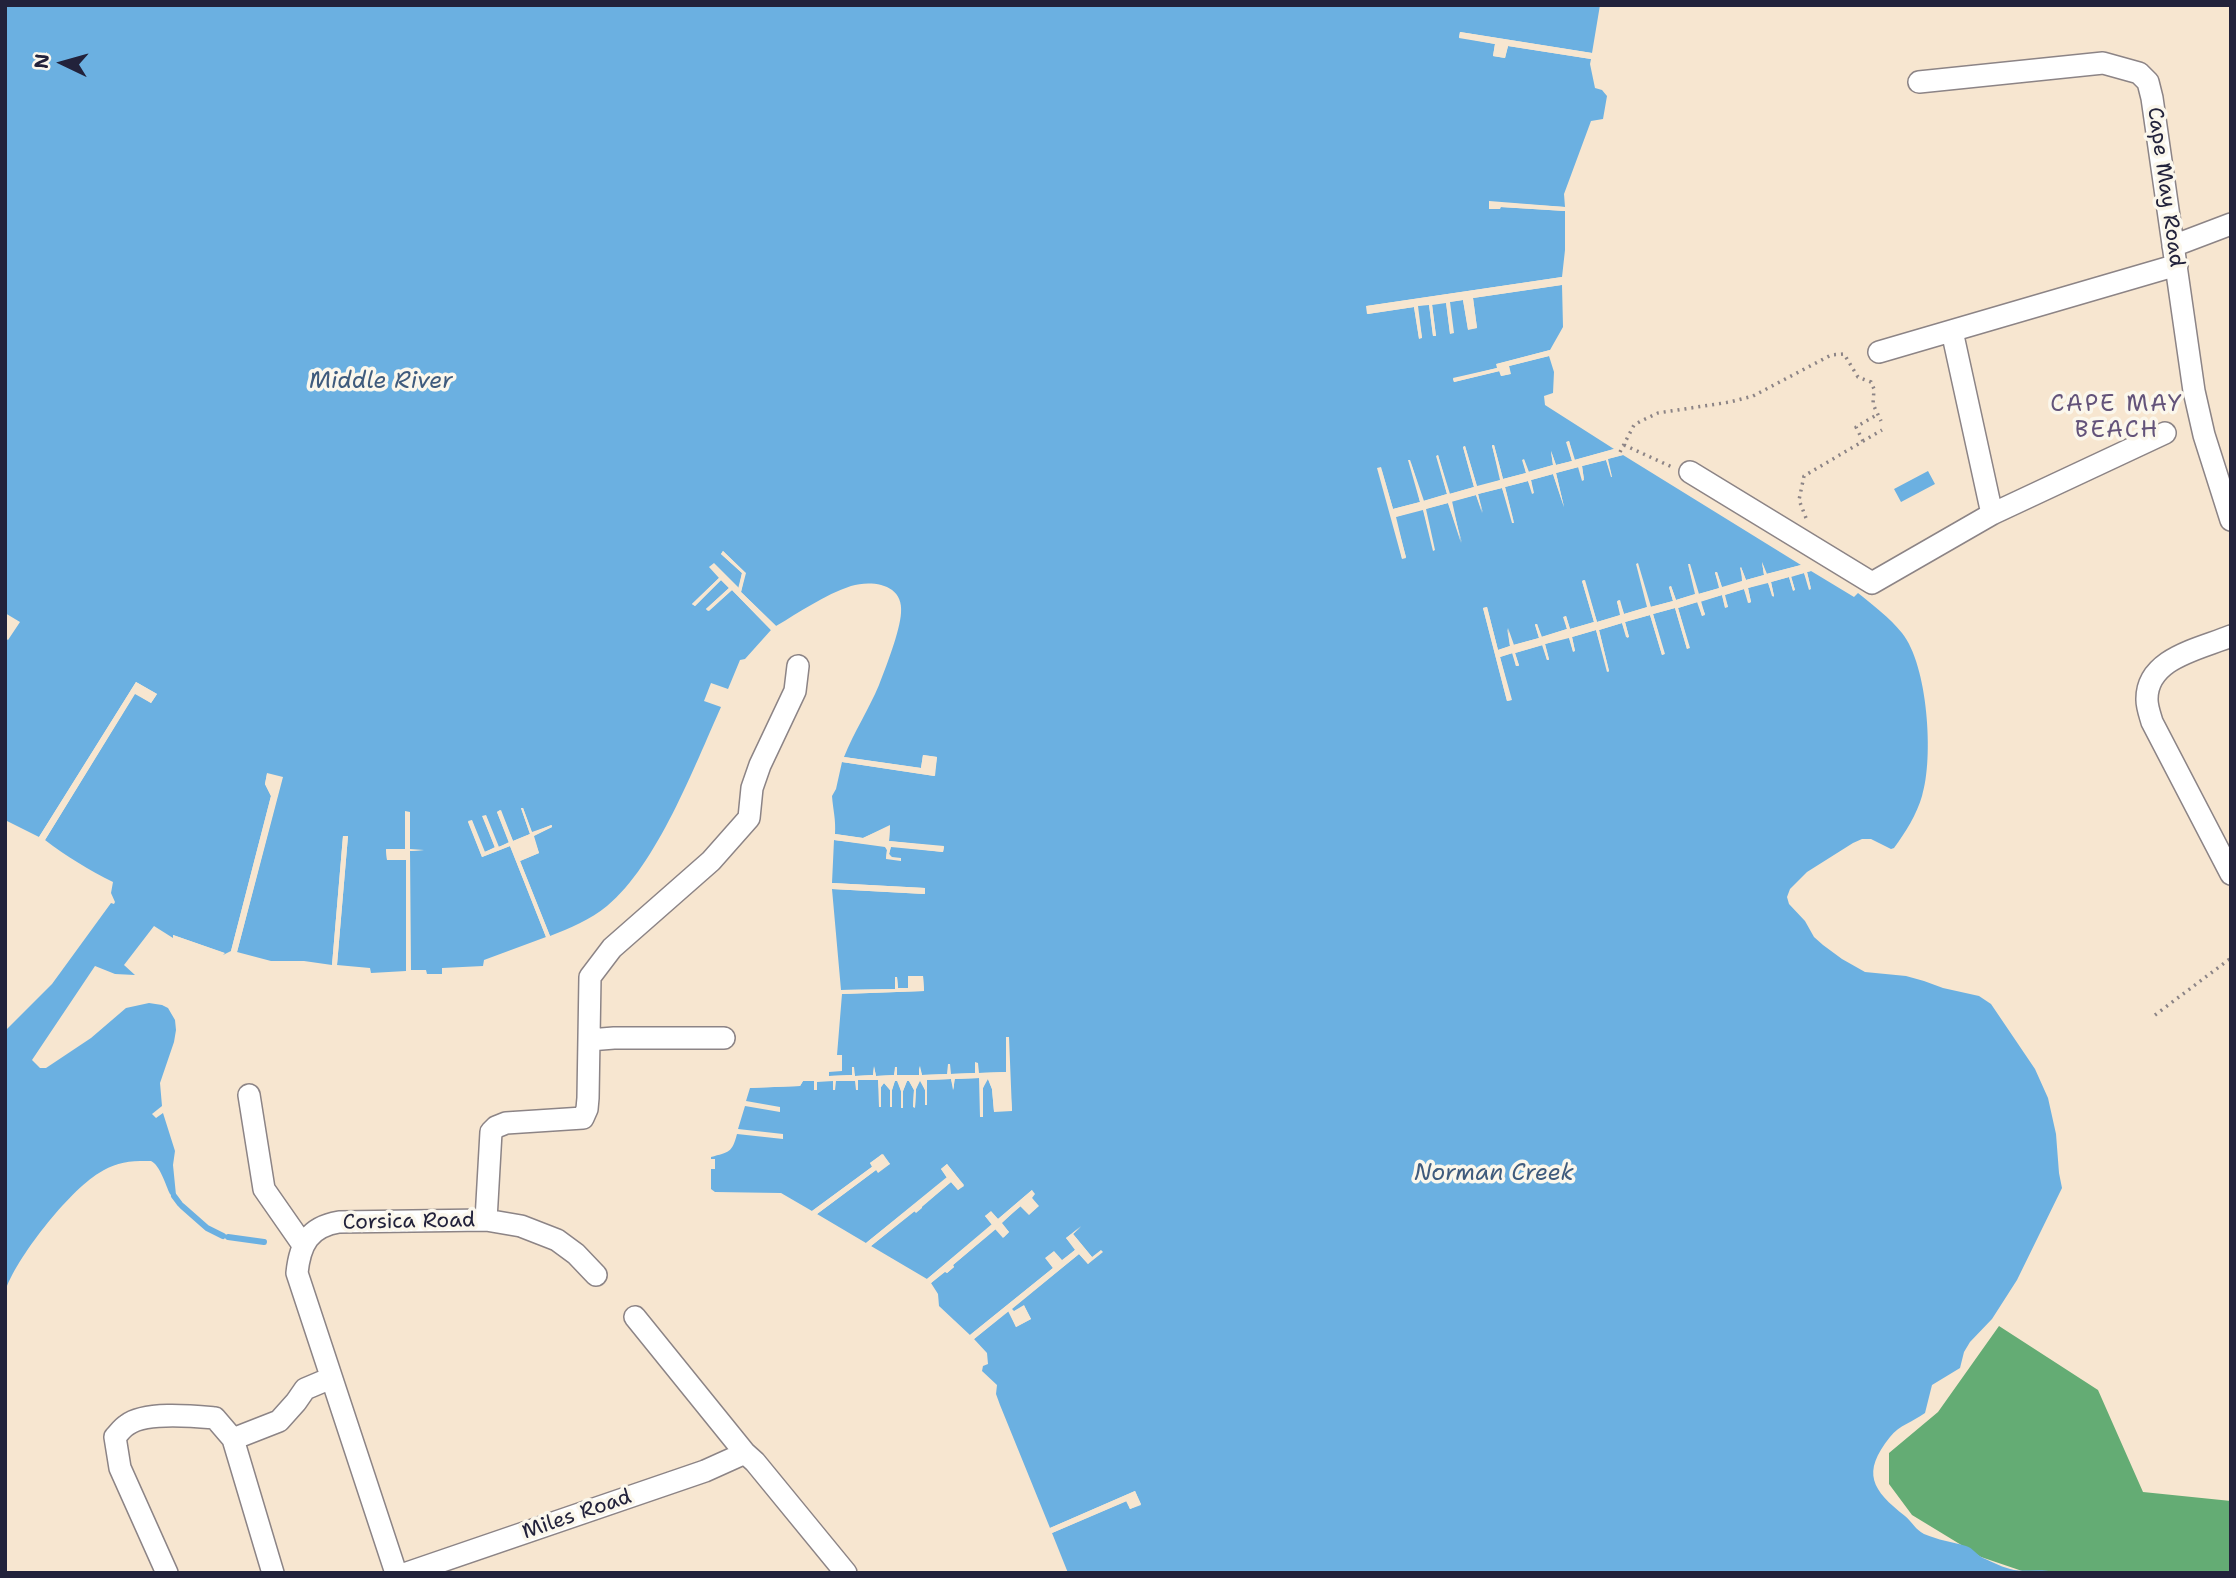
<!DOCTYPE html>
<style>
body{margin:0}
#map{position:relative;width:2236px;height:1578px;overflow:hidden;background:#f7e6d0;font-family:"Shantell Sans",sans-serif}
canvas{display:block}
.frame{position:absolute;inset:0;border:7px solid #22223b;pointer-events:none}
.north{position:absolute;left:28px;top:28px;width:70px;height:70px;-webkit-text-stroke:5px #fbf7ec;paint-order:stroke;rotate:275deg;font-size:19px;font-weight:700;line-height:28px;text-align:center;color:#22223b}
.north::after{content:'';display:block;margin:auto;width:24px;height:32px;background:#22223b;clip-path:polygon(50% 0,100% 100%,50% 72%,0 100%)}
</style>
<div id="map">
<canvas width="2236" height="1578"></canvas>
<div class="frame"></div>
<div class="north">N</div>
</div>
<script>
const context = document.querySelector('canvas').getContext('2d');
context.lineJoin = 'round';
function paint(path, color) {
  context.fillStyle = color;
  context.fill(path, 'evenodd');
}
function strokePath(path, color, width, dash) {
  context.strokeStyle = color;
  context.lineWidth = width;
  context.lineCap = dash ? 'butt' : 'round';
  context.setLineDash(dash || []);
  context.stroke(path);
}
function label(font, color, halo, rows, align = 'center') {
  context.font = font + ' "Shantell Sans",sans-serif';
  context.lineWidth = 7;
  context.setLineDash([]);
  context.textBaseline = 'middle';
  context.strokeStyle = halo;
  context.fillStyle = color;
  for (const [text, x, y, turn = 0] of rows) {
    context.save();
    context.translate(x, y);
    context.rotate((+turn || 0) * Math.PI / 180);
    context.textAlign = isNaN(turn) ? turn : align;
    if (halo) context.strokeText(text, 0, 0);
    context.fillText(text, 0, 0);
    context.restore();
  }
}
const forest = new Path2D(`
 M1999 1326 2098 1390 2143 1492 2231 1501V1573H2028L1981 1557 1912 1515 1889 1484V1453L1938 1412Z`);
const water = new Path2D(`
 M5 5H1600L1592 53 1460 32 1459 37 1495 44 1493 56 1505 58 1508 46 1591 59 1590 64 1595 88 1602 90 1607 96 1603 119 1591 121 1564 194 1565 207 1489 202V208L1500 207 1565 211V250L1562 277 1367 306 1368 314 1414 307 1419 338H1422L1417 306 1429 304 1433 336H1436L1432 304 1446 302 1450 333H1453L1449 302 1463 300 1468 329 1477 328 1473 298 1562 285 1563 327 1550 350 1497 364V368L1453 378 1454 382 1500 371 1501 376 1510 374 1509 366 1549 356 1554 372 1553 393 1544 396 1545 405 1614 449 1574 460 1569 441 1567 442 1572 461 1556 465 1551 451 1553 465 1528 472 1524 460H1523L1526 473 1503 479 1494 445 1492 446 1501 480 1477 487 1465 446 1463 447 1474 487 1449 494 1438 455 1437 456 1447 494 1423 501 1410 460 1420 502 1393 509 1381 468 1402 558 1406 557 1395 517 1423 509 1434 551 1425 509 1448 503 1462 543 1451 502 1476 495 1483 513 1478 494 1502 488 1514 523 1505 487 1528 481 1533 493 1531 480 1553 474 1564 507 1556 473 1579 467 1584 480 1582 466 1606 460 1612 477 1607 459 1623 455 1801 565 1766 574 1762 562 1764 575 1746 580 1741 567 1740 568 1743 581 1722 588 1717 572 1715 573 1720 588 1698 594 1688 564 1696 594 1676 600 1671 586 1669 587 1673 601 1650 607 1637 564 1648 607 1624 614 1619 600 1617 602 1621 615 1597 622 1584 580 1582 581 1594 622 1570 629 1566 616 1564 617 1567 629 1541 637 1537 624 1535 625 1539 638 1513 645 1507 628 1510 646 1498 650 1487 607 1483 608 1507 701 1511 700 1500 657 1513 653 1516 666 1519 665 1515 653 1543 645 1547 660 1549 659 1545 644 1569 637 1573 651H1575L1572 637 1596 630 1608 672 1609 671 1599 630 1622 623 1626 637H1629L1625 622 1650 615 1662 655 1664 654 1653 614 1675 608 1687 649 1689 647 1678 608 1698 602 1702 616 1705 614 1700 602 1722 595 1725 607H1728L1724 595 1744 589 1748 603 1751 602 1748 588 1768 582 1772 596H1774L1771 582 1789 577 1793 590H1795L1791 576 1804 573 1811 589 1807 572 1811 571 1854 597 1858 593C1874 606 1889 617 1902 633 1928 665 1934 758 1922 796 1917 814 1905 833 1894 848L1891 849 1871 839H1862L1853 843 1807 872 1790 889 1787 897 1789 904 1805 921 1814 937 1823 945 1842 959 1865 972 1906 976 1924 981 1943 988 1979 996 1991 1004 2035 1069 2048 1098 2056 1134 2059 1173 2062 1188 2017 1280 1992 1319 1970 1342 1964 1352 1960 1368 1932 1385 1925 1413C1913 1422 1899 1425 1890 1437 1861 1473 1872 1490 1905 1516 1912 1522 1916 1530 1924 1534 1938 1540 1952 1542 1966 1546 1973 1548 1977 1555 1983 1558 1992 1562 2004 1568 2014 1570 2028 1572 2042 1568 2056 1573H1068L1052 1533 1127 1501 1130 1509 1141 1504 1135 1491 1050 1528 1000 1405 996 1394 997 1385 982 1371 983 1366 988 1364 987 1353 974 1339 1009 1311 1016 1327 1031 1319 1024 1306 1013 1312 1011 1309 1079 1254 1088 1264 1092 1257 1073 1234 1081 1227 1066 1238 1076 1249 1062 1261 1054 1252 1046 1258 1053 1268 970 1335 939 1306 938 1294 931 1283 945 1271 947 1273 954 1267 953 1265 996 1229 1004 1237 1009 1232 1001 1223 1021 1206 1029 1214 1038 1206 1031 1197 1032 1190 998 1219 991 1212 985 1216 992 1224 927 1279 871 1246 915 1211 916 1212 951 1182 958 1190 964 1186 947 1164 941 1169 947 1177 866 1243 817 1214 876 1170 890 1164 883 1154 870 1163 873 1166 812 1211 781 1193 715 1192 711 1189V1169H715V1159H711V1157C729 1152 732 1153 737 1134L783 1139V1134L738 1129 745 1106 780 1112V1107L746 1101 750 1088 800 1086 803 1081H833L835 1090V1081H856L857 1090 858 1080H878L881 1107V1087L884 1083 890 1090V1106H892V1090L895 1080 898 1081 901 1091V1108H903V1091L907 1081H909L914 1090 913 1107H915L916 1089 919 1081H921L925 1090V1105H927V1080L951 1079 954 1090V1079L980 1078 983 1116V1088L986 1078 988 1079 992 1089 994 1111H1012L1006 1037V1072L978 1073V1063H975V1073L950 1074V1064H948V1074L922 1075 920 1066 919 1075H897L896 1067 894 1075 876 1076 874 1067 873 1075 855 1076 852 1067V1075L829 1076V1072L842 1071V1055H837L842 994 924 991 923 976 908 977 909 988H898L897 977H895L896 989 841 990 832 889 924 894 925 888 832 883 834 840 885 847 887 850 886 859 891 857 889 854 891 846 943 852 944 847 889 841 890 826 863 838 835 834C836 819 833 810 832 796L836 789 842 762 934 776 937 757 923 755 921 768 844 757C854 732 869 709 879 685 886 667 900 631 901 613 904 584 872 580 851 586 824 595 800 612 776 626L741 592 745 573 723 551 721 554 742 573 738 589 720 577 692 604 695 606 721 580 729 588 706 609 709 611 732 590 771 630 745 659 740 660 728 689 711 683 704 701 721 707C694 767 657 865 607 906 590 920 570 928 550 936L520 861 539 853 533 836 552 827 551 825 532 833 523 808H521L530 834 513 841 500 810 497 812 509 843 498 847 486 816 483 817 495 848 484 852 472 821 468 822 482 857 510 846 546 937 484 960 483 966 442 968V974H427L426 970H411L410 851 424 850H410V812H405V849L386 850 387 860H406V971L371 973 370 968 337 965 348 836H343L332 965 304 961H271L237 952 282 778 267 774 265 784 271 796 231 951 223 955 224 953 173 935V938L154 926 124 965 135 975 115 974 95 966 32 1060 40 1068H46L91 1038 126 1008 149 1003 162 1005 168 1008 175 1020 176 1030 174 1042 160 1083 162 1106 152 1114 156 1118 163 1113 175 1151 173 1165 176 1195 173 1197 170 1194C166 1186 160 1165 151 1161 150 1161 142 1161 140 1161 125 1161 111 1165 99 1173 69 1191 15 1259 5 1292V1031L52 984 111 903 114 904 115 902 111 893 113 882C89 870 66 856 45 840L135 693 151 703 157 694 136 682 39 837 5 820V638L8 640 20 622 5 613Z
 M1928 471 1935 484 1901 502 1894 489Z`);
const pier = new Path2D(`
 M1460 32 1592 53 1591 59 1508 46 1505 58 1493 56 1495 44 1459 38Z
 M1489 201 1565 207V211L1501 207 1500 209H1489Z
 M1562 277V280L1370 309 1464 297 1467 299 1471 326 1473 325 1469 298 1471 295 1562 281 1561 285 1473 298 1477 328 1468 330 1463 300 1450 302 1454 333 1450 334 1446 303 1432 305 1436 336H1433L1429 305 1418 306 1422 338 1419 339 1414 307 1367 314 1366 306Z
 M1550 350 1549 356 1509 366 1511 374 1501 376 1499 371 1454 382 1453 379 1497 368 1496 364Z
 M1569 441 1575 460 1614 449 1617 451 1422 505 1393 513 1394 514 1620 452 1623 455 1608 459 1612 477H1611L1606 460 1582 466 1584 480 1582 481 1578 467 1556 473 1564 507 1553 474 1531 480 1534 493 1532 494 1528 481 1505 487 1514 523H1512L1502 488 1478 494 1482 513 1476 495 1452 501 1461 543 1448 503 1426 509 1435 550 1433 551 1423 510 1396 517 1406 558 1402 559 1377 468 1381 467 1393 509 1420 502 1408 460H1410L1424 501 1447 494 1436 456 1438 455 1450 494 1474 487 1463 447 1465 446 1477 486 1500 480 1492 445H1494L1503 479 1526 473 1522 460 1524 459 1529 472 1553 465 1551 451 1556 465 1572 461 1566 442Z
 M723 551 746 573 741 592 776 626 771 630 732 590 708 611 706 609 729 588 721 580 695 606 692 604 719 578 709 567 714 563 739 588 742 573 721 554Z
 M1762 562 1767 574 1801 565 1804 566 1723 591 1568 632 1513 649 1511 650 1498 653V654L1807 568 1811 571 1807 572 1811 589 1809 590 1804 573 1791 577 1795 590 1793 591 1789 577 1771 582 1774 596 1773 597 1768 583 1748 588 1751 602 1749 603 1744 589 1725 595 1728 607 1725 608 1722 595 1701 601 1705 615 1702 616 1697 602 1678 608 1690 648 1687 649 1675 608 1653 614 1665 654 1662 655 1650 615 1625 622 1629 637 1627 638 1622 623 1599 630 1609 671 1607 672 1596 630 1572 637 1575 651 1573 652 1569 638 1545 644 1549 660H1547L1542 645 1515 653 1519 666H1516L1512 653 1500 657 1512 700 1507 701 1483 608 1487 607 1498 650 1510 646 1508 628 1514 645 1539 638 1535 624H1537L1542 637 1567 629 1563 617 1566 616 1570 629 1594 622 1582 581 1585 580 1597 622 1620 615 1617 601 1620 600 1624 614 1647 607 1636 564 1638 563 1651 607 1673 601 1669 587 1671 586 1676 600 1695 594 1688 564H1690L1699 594 1719 588 1715 572H1717L1722 587 1742 581 1741 567 1746 580 1764 575Z
 M136 682 157 694 151 703 135 694 45 840 39 837Z
 M923 755 937 757 935 776 842 762 844 757 921 768Z
 M267 773 283 777 237 952 231 951 271 796 265 784Z
 M521 808H523L532 832 552 825V827L534 836 539 853 520 861 550 936 546 937 510 846 482 857 468 821 472 820 485 852 495 847 482 816 486 815 499 847 509 842 497 812 501 810 513 841 530 834ZM530 838 535 851 518 858 513 845Z
 M405 811 410 812V849L424 850 410 851V970L406 971V860H387L386 849H405Z
 M890 825 889 841 944 846 943 852 891 847 889 854 892 857 901 858V861L886 859 887 850 885 846 834 840 835 834 863 838Z
 M343 836H348L337 965H332Z
 M832 883 925 888V894L832 889Z
 M173 935 225 953 223 955 217 954 180 941 173 938Z
 M908 976H923L924 991 842 994 841 990 895 989V977H897L898 988H908Z
 M1006 1037H1009L1012 1111 994 1112 992 1089 988 1079 983 1088V1117H980L979 1078 955 1079 953 1090 951 1079 927 1080V1105H925V1090L920 1081 916 1089 915 1108 913 1107 914 1090 909 1081H907L903 1091V1108H901V1091L897 1081H895L892 1090V1107H890V1090L884 1083 881 1087V1107H879L878 1080H858V1090H856L855 1081H836L835 1090H833V1081L817 1082V1090H814V1081H803L800 1086 746 1088 749 1084 798 1082 803 1078H826V1072L829 1069V1076L852 1075V1067H854L855 1076 873 1075 874 1066 876 1076 894 1075 895 1067H897V1075H919V1066L922 1075 947 1074 948 1064H950L951 1074 975 1073V1062L978 1063 979 1073 1006 1072ZM1007 1076 1009 1108H997L995 1088 991 1076Z
 M882 1154 890 1164 878 1173 876 1170 817 1214 812 1211 872 1167 870 1163Z
 M947 1164 964 1185 958 1190 951 1182 922 1206V1208L916 1213 914 1211 871 1246 866 1243 947 1178 941 1169Z
 M1032 1190 1035 1194 1032 1198 1039 1206 1029 1215 1020 1206 1002 1223 1009 1232 1003 1238 995 1229 953 1265 954 1267 947 1273 945 1272 931 1283 927 1279 992 1225 985 1216 991 1211 998 1219Z
 M1081 1226 1073 1234 1092 1257 1101 1250 1103 1252 1088 1264 1079 1254 1012 1309 1014 1311 1024 1305 1031 1319 1016 1327 1008 1311 974 1339 970 1335 1053 1268 1045 1258 1054 1251 1062 1260 1075 1250 1066 1238Z
 M1135 1491 1141 1505 1130 1509 1126 1501 1052 1533 1050 1528Z`);
const stream = new Path2D(`
 M174 1196 180 1204
 M182 1206 207 1228 223 1236
 M228 1237 264 1242`);
const path = new Path2D(`
 M1863 441 1856 427 1878 414
 M1624 445 1672 467
 M1620 452 1634 425 1641 421 1658 413 1730 402 1753 396 1831 355 1844 354 1858 377 1871 382 1874 389 1873 404 1881 421
 M1806 518 1799 500 1804 476 1882 430
 M2155 1015 2231 958`);
const minor = new Path2D(`
 M1919 82 2103 63 2139 73 2148 82 2152 98 2194 391 2204 435 2231 520
 M2173 246 2231 224
 M1952 331 1992 514
 M1879 352 2177 265
 M1690 472 1872 583 1992 514 2165 433
 M2231 636C2200 649 2146 658 2147 700 2147 707 2150 715 2152 722L2231 874
 M589 1040 614 1038H724
 M249 1095 264 1189 303 1245
 M486 1220 491 1132 496 1127 506 1123 583 1118 587 1109 588 1098 590 977 612 948 711 861 749 818 752 788 760 765 795 691 798 666
 M635 1317 745 1453 755 1462 846 1573
 M233 1439 279 1421 296 1402 305 1389 331 1378
 M167 1573 120 1468 115 1437C119 1433 122 1428 127 1425 145 1411 193 1416 215 1418L233 1439 273 1573
 M396 1573 297 1273C300 1244 309 1227 339 1222L486 1220 521 1226 557 1240 576 1254 596 1275
 M407 1573 705 1471 745 1453`);
const streetNames = [
 ["Cape May Road",2165,187,82],
 ["Corsica Road",409,1222,-1],
 ["Miles Road",577,1515,-19]
];
const waterNames = [
 ["Middle River",381,382],
 ["Norman Creek",1494,1174]
];
const neighbourhoodNames = [
 ["CAPE MAY",2117,405],
 ["BEACH",2117,431]
];
paint(forest, '#64ac74');
paint(water, '#6bb0e1');
paint(pier, '#f7e6d0');
strokePath(stream, '#6bb0e1', 6);
strokePath(minor, '#8c8486', 24);
strokePath(path, '#8c8486', 3.5, [2, 5]);
strokePath(minor, '#fff', 21);
label('21px', '#22223b', '#fbf7ec', streetNames);
label('italic 23px', '#3f5b7d', '#fbf7ec', waterNames);
context.letterSpacing = '2px';
label('23px', '#63537a', '#fbf7ec', neighbourhoodNames);
context.letterSpacing = '0px';
</script>
